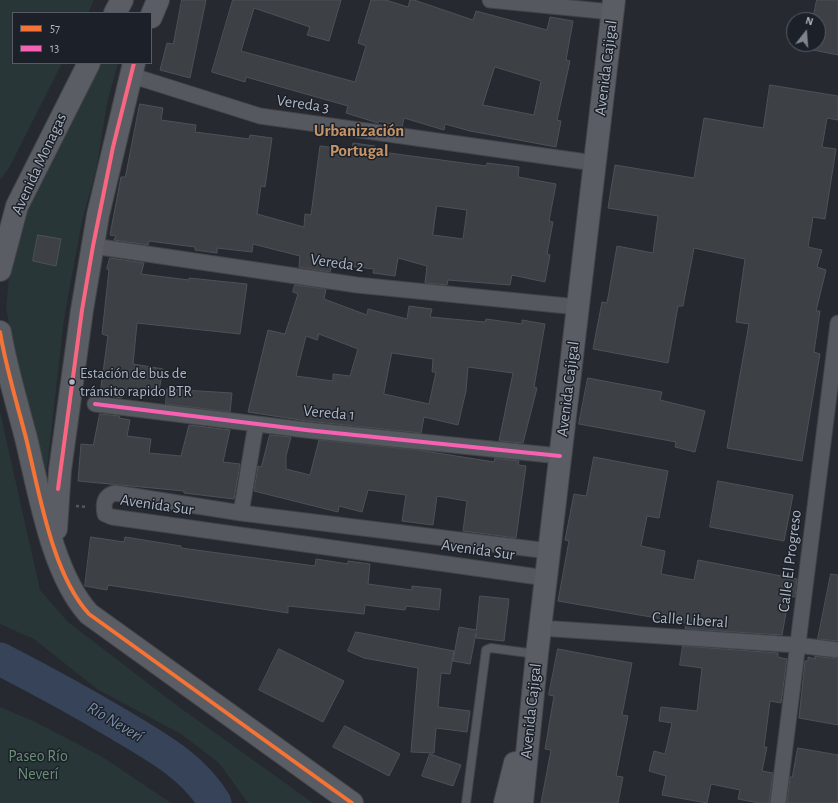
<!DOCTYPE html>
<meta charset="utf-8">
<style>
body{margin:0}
#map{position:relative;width:838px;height:803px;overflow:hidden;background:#262a30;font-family:"Alegreya Sans",sans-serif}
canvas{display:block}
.legend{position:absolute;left:12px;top:12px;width:140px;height:52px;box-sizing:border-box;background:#1b2029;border:1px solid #565c66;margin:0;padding:5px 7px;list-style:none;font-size:12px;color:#afb6c2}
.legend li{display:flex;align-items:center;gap:8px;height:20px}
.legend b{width:20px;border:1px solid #565c66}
.north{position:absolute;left:786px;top:12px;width:40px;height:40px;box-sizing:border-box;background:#1b2029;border:1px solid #565c66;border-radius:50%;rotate:17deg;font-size:11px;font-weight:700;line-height:16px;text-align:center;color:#afb6c2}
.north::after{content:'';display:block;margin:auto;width:14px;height:18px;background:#7f858f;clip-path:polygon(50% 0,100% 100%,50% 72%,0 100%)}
</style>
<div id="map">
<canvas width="838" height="803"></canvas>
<ul class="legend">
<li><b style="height:5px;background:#f57335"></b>57</li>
<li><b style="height:5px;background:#f860b3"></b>13</li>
</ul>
<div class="north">N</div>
</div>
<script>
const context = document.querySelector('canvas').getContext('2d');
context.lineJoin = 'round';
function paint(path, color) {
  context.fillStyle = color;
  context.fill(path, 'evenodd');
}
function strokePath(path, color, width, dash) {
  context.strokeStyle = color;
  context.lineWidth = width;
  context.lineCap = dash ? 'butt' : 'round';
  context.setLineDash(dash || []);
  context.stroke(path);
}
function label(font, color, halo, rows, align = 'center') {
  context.font = font + ' "Alegreya Sans",sans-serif';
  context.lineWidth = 3;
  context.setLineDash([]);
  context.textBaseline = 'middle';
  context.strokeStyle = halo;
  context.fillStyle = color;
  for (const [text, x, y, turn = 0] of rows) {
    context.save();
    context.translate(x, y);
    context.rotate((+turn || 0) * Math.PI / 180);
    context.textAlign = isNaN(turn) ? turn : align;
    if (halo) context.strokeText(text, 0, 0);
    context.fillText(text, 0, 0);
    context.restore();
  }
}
const green = new Path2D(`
 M0 0H94L88 13H13V63H62L9 168 0 180Z
 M99 63H118L107 103 97 166 82 221 64 319 46 477 32 431 6 309 10 266 23 213Z
 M0 412 40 590 68 622 175 704 313 803H248L219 763 181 734 97 689 34 639 0 624Z
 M0 707 33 721 101 756 171 803H0Z`);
const river = new Path2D(`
 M0 659C41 680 81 702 120 725 156 747 193 766 215 803`);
const building = new Path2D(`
 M182 0H206L190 78 160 70 167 43 173 44Z
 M233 0H341L329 41 307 35 310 27 254 8 241 51 355 82 366 46 358 43 371 0H386L408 7 410 0H414L473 20 476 11 547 30 550 17 573 21 566 60 570 61 557 120 561 121 556 147 470 131 445 124 444 130 404 118 402 127 379 121 378 123 346 113 348 106 246 77 245 82 212 72ZM495 67 541 81 534 115 483 105Z
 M817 0H838V55L808 49 809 44H818V20H813Z
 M770 85 838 96V120L827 118 822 147 836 149 825 219 813 217 808 247 822 250 817 267 826 270 816 311H820L814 352 820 354 802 461 727 448 749 324 736 322 745 259 694 248 683 306H678L668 363 593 349 602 302 607 303 617 246 653 253 658 216 608 208 615 165 694 178 704 118 763 128Z
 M140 104 163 108 161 120 196 125 195 132 249 139 250 135 272 138 265 187 261 186 257 214 304 227 305 214 311 215 320 146 352 150 353 143 375 146 374 151 486 166 487 163 519 167 518 177 556 184 549 221 553 222 547 254 550 255 545 282 512 275 510 285 448 280 447 285 425 283 427 266 398 258 395 276 373 273 374 269 332 264 330 272 299 267 300 256 253 244 252 252 217 248V253L195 250V247L149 241 148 245 114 240 116 236 110 235 121 177H125ZM437 206 467 210 463 239 433 235Z
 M38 235 61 239 56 266 33 261Z
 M110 258 144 263 141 274 189 280V278L247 284 240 334 137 323 133 364 163 369 158 396 123 389 122 398 100 394 108 336 102 334 109 270 107 269Z
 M295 285 326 289 324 299 367 315 368 309 407 319 409 306 432 309 430 317 485 322 486 319 522 324V320L545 324 534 387 537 388 523 443 499 441 513 373 468 367 466 391 458 425 424 417 421 433 307 421 248 412 268 330 285 334 298 294 293 292ZM319 334 358 349 350 376 333 374V381L296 376 306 336 317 340ZM392 353 433 359 432 372H436L429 404 384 394Z
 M588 378 662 392 660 400 705 411 695 452 675 447 676 442 579 424Z
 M167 389 232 393 230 412 166 404Z
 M100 414 120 416 119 418 130 420 127 436 151 439 149 453 181 456 189 425 230 430 223 462 240 464 234 499 184 493V491L78 481 81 444 93 445Z
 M270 435 291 437 286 456V469L310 475 319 440 418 450 494 462 495 458 519 461 518 465 526 466 516 538 463 531 467 501 437 496 433 525 402 521 406 495 368 490 362 512 339 506 338 512 254 491 258 466 261 467Z
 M594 457 668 471 659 518 647 516 641 546 665 551 661 574 694 580 698 560 797 579 795 597 789 596 782 635 685 629 686 623 558 601 569 541 565 540 574 494 586 496Z
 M718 481 793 495 784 541 710 527Z
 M91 537 124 542 125 537 181 546V548L315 566 316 559 348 564V561L370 564 368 584 412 590V586L441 589 439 610 406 606 405 610 365 605 364 614 288 606V613L108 585 107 590 85 586Z
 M831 574 838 575V641L818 639Z
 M480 596 509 599 504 641 476 638V633L470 664 453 661 459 627 476 630Z
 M356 632 454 651 450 674 441 673 438 707 470 711 467 732 436 728 434 753 411 752 418 668 364 658 348 651Z
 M683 646 778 653V657L787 659 781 703 770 701 764 747H767L762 771 773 773 769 803H759L738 799 740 790 711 784 707 803 662 795 666 776 649 771 654 751 665 754 672 723 659 721 661 707 697 711 702 668 680 665Z
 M279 649 344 681 323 722 259 690Z
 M558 649 632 663 622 715 628 716 616 776 623 777 618 803H541L551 750 545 749 554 696 549 695Z
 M815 656 838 659V725L799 718 805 661H808V657L815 659Z
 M345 726 400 754 389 776 333 747Z
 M798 748 838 755V803H787L790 777H792Z
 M430 754 461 765 453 786 422 776Z`);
const path = new Path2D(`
 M76 506 87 507`);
const lane = new Path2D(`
 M466 803 486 650 491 648 536 654`);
const street = new Path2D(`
 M490 0 612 12
 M130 75 260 116 594 163
 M93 246 357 285 578 307
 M95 404 306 430 560 456
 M241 513 256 424
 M546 578 112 517 105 514C103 504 104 496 115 493L241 513 549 551
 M540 628 797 645 838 650
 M778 803 838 323`);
const secondary = new Path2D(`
 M115 13 122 0
 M151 17 158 0
 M0 270 17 206 89 63
 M0 332C6 368 17 403 26 438 39 491 52 574 89 614L352 803
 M56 529 60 470 82 310 98 215 134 63
 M505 803 515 763
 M522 803 537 654 614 0`);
const bus1 = new Path2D(`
 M0 332C6 368 17 403 26 438 39 491 52 574 89 614L352 803`);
const bus2 = new Path2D(`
 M95 404 306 430 560 456`);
const bus3 = new Path2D(`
 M58 489 82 310 93 246 113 147 134 63`);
const markers = [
 [72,382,3.5,"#afb6c2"]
];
const busNames = [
 ["Estación de bus de",80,373],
 ["tránsito rapido BTR",80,391]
];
const streetNames = [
 ["Avenida Cajigal",606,68,-83],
 ["Vereda 3",303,104,8],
 ["Avenida Monagas",39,164,-65],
 ["Vereda 2",337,263,8],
 ["Avenida Cajigal",568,389,-83],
 ["Vereda 1",329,413,5],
 ["Avenida Sur",157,505,8],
 ["Avenida Sur",478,550,8],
 ["Calle El Progreso",790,561,-83],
 ["Calle Liberal",690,620,4],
 ["Avenida Cajigal",531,711,-84]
];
const parkNames = [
 ["Paseo Río",38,756],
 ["Neverí",38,774]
];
const neighbourhoodNames = [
 ["Urbanización",359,131],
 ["Portugal",359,151]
];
const waterNames = [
 ["Río Neverí",115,722,31]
];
paint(green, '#283638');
strokePath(river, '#374358', 33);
paint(building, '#3d4045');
strokePath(building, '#4d5158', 1);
strokePath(lane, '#424449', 10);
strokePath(street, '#424449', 17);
strokePath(secondary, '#424449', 24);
strokePath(path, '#54585c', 2.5, [3, 3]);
strokePath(lane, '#55585f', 8);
strokePath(street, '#55585f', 15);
strokePath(secondary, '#5a5d63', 22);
strokePath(bus1, '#f57335', 4);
strokePath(bus2, '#f860b3', 4);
strokePath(bus3, '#fa6682', 4);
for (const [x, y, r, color] of markers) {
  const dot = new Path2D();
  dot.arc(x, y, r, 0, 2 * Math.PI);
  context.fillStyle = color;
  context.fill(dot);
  strokePath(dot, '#1b2029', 1.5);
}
label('15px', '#afb6c2', '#1b2029', busNames, 'left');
label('16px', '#afb6c2', '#1b2029', streetNames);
label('16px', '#6a8f74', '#1b2029', parkNames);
label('bold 17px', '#c69466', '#1b2029', neighbourhoodNames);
label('italic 17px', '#7b8ca7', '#1b2029', waterNames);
</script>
